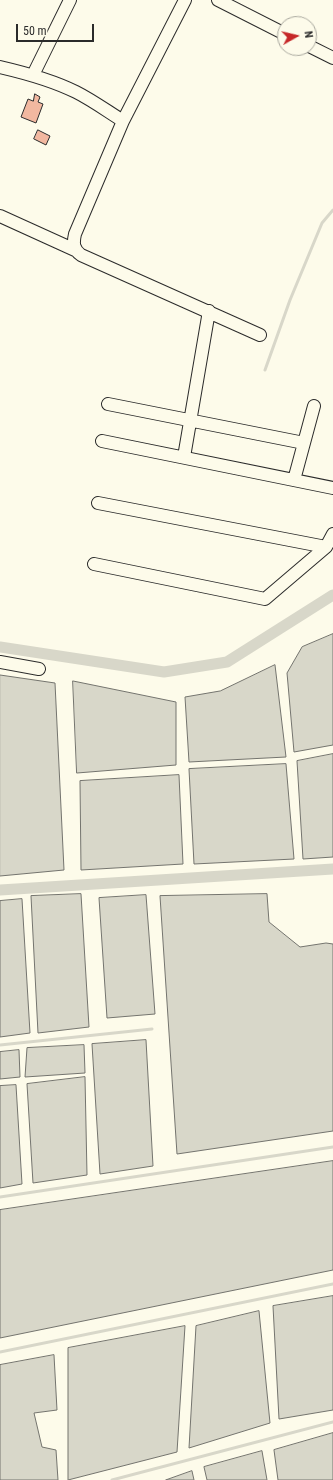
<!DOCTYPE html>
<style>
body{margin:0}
#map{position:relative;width:333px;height:1480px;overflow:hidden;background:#fdfbea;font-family:"Roboto Condensed",sans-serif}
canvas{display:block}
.north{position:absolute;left:277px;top:16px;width:40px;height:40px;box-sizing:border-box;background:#fdfbea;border:1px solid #a9a89e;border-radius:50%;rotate:82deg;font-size:11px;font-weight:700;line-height:16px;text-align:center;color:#2b2b2b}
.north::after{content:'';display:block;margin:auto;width:14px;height:18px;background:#c62828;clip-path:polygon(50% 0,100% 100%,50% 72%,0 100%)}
.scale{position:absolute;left:16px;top:24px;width:78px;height:18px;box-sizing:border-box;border:2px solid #2b2b2b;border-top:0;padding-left:5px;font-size:12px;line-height:14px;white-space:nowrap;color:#2b2b2b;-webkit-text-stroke:3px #fdfbea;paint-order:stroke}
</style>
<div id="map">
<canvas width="333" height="1480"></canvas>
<div class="north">N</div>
<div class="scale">50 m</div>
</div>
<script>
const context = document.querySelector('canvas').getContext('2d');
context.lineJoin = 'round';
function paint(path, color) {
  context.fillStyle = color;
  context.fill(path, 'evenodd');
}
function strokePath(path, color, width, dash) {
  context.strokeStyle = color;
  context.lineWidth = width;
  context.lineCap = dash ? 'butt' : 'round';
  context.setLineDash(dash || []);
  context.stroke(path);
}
const water = new Path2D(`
 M333 634V745L294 752 287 673 302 647Z
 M275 665 286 757 189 762 185 697 220 691Z
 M0 675 55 683 64 870 0 876Z
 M73 681 176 702V765L77 773Z
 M333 754V857L303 859 297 761Z
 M286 764 294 859 194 864 189 769Z
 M179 775 183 864 81 870 80 781Z
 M81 894 89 1027 38 1033 31 896Z
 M267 894 269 922 300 947 326 943 333 944V1131L177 1154 160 896Z
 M146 895 155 1014 107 1018 99 898Z
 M22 899 30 1033 0 1037V901Z
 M146 1040 153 1166 100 1174 92 1044Z
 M84 1045 85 1073 25 1077 27 1048Z
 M19 1050 20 1077 0 1079V1052Z
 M85 1077 87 1175 33 1183 27 1084Z
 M16 1085 22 1184 0 1188V1086Z
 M333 1161V1270L0 1338V1210Z
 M333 1296V1410L279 1419 273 1306Z
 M259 1311 270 1423 189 1448 196 1326Z
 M185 1326 177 1452 68 1480V1348Z
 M54 1355 57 1410 34 1413 42 1447 56 1450 58 1480H0V1365Z
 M333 1433V1480H278L274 1450Z
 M262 1451 267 1480H207L204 1467Z
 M192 1471 194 1480H166Z`);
const stream = new Path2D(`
 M265 370 290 300 322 223 333 210
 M0 1045 152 1029
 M0 1197 333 1147
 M0 1352 333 1284
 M112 1480 333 1422`);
const canal = new Path2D(`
 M0 647 164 672 227 662 333 595
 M0 890 333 869`);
const building = new Path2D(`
 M35 94 40 97 38 102 43 104 36 123 21 117 28 99 33 101Z
 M38 130 50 136 46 145 34 139Z`);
const minor = new Path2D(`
 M185 0 123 121 75 234C73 243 73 249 81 255L260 335
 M218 0 285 34
 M309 46 333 58
 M0 67C26 73 52 80 76 92 92 100 107 111 123 121
 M33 75 70 0
 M0 216 75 250
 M108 404 304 443
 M102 441 333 488
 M184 457 209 311
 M294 480 314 406
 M98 503 326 547
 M94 564 265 599 326 547 333 534
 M0 662 39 669`);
paint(water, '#d8d7c9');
strokePath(water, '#74746e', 1);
strokePath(stream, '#d8d7c9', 3);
strokePath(canal, '#d8d7c9', 11);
paint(building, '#f2b8a0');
strokePath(building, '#2b2b2b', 1);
strokePath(minor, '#2b2b2b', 14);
strokePath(minor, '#fdfbea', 12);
</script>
